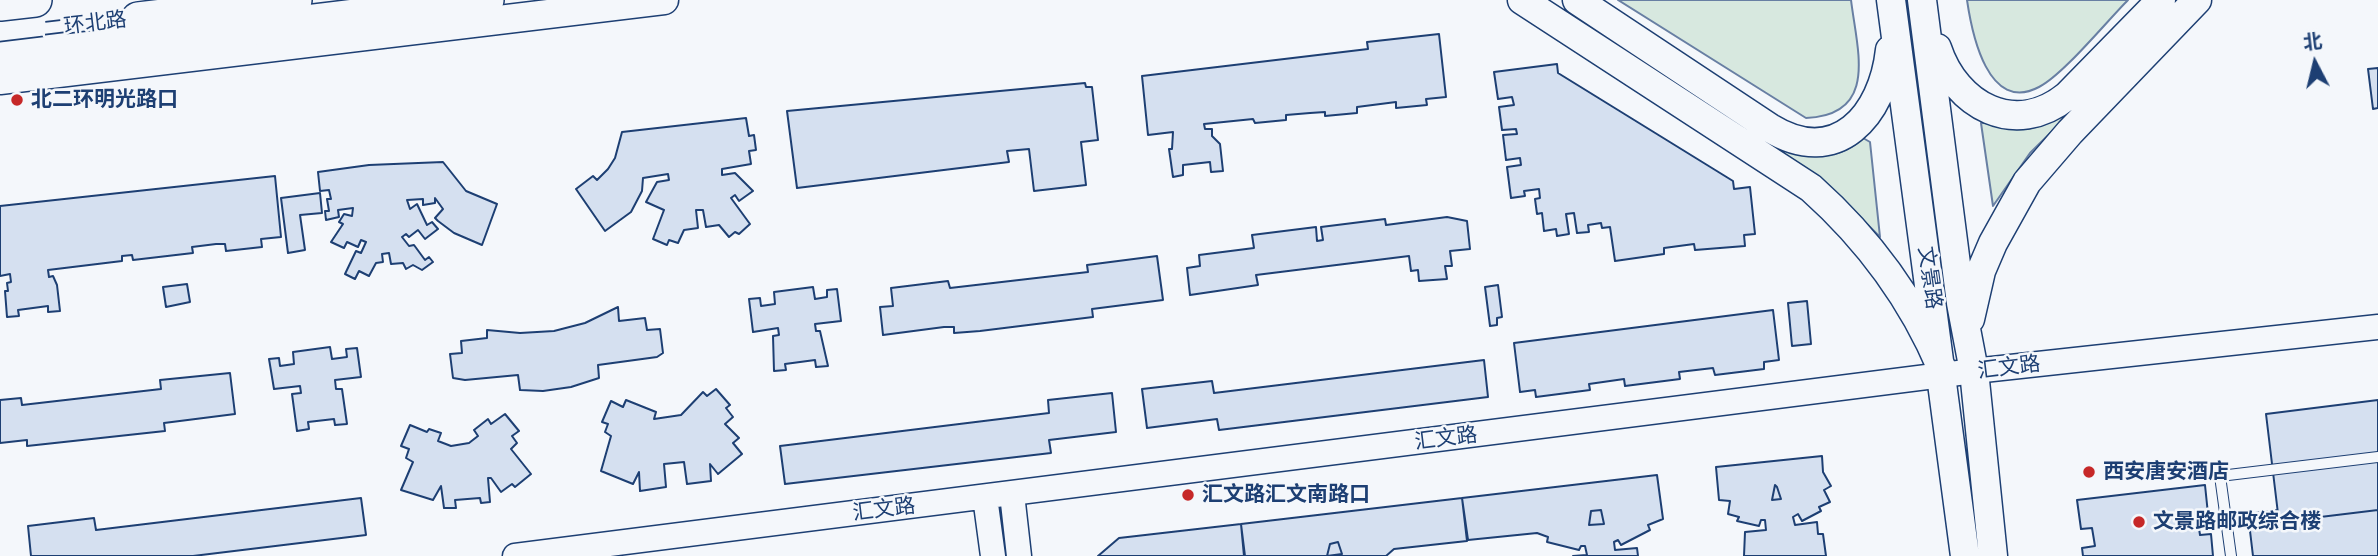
<!DOCTYPE html>
<meta charset="utf-8">
<style>
body{margin:0}
#map{position:relative;width:2378px;height:556px;overflow:hidden;background:#f4f7fb;font-family:"Fira Sans Condensed","Noto Sans SC",sans-serif}
canvas{display:block}
.north{position:absolute;left:2280px;top:28px;width:70px;height:70px;-webkit-text-stroke:5px #f4f7fb;paint-order:stroke;rotate:353deg;font-size:19px;font-weight:700;line-height:28px;text-align:center;color:#1d3f73}
.north::after{content:'';display:block;margin:auto;width:24px;height:32px;background:#1d3f73;clip-path:polygon(50% 0,100% 100%,50% 72%,0 100%)}
</style>
<div id="map">
<canvas width="2378" height="556"></canvas>
<div class="north">北</div>
</div>
<script>
const context = document.querySelector('canvas').getContext('2d');
context.lineJoin = 'round';
function paint(path, color) {
  context.fillStyle = color;
  context.fill(path, 'evenodd');
}
function strokePath(path, color, width, dash) {
  context.strokeStyle = color;
  context.lineWidth = width;
  context.lineCap = dash ? 'butt' : 'round';
  context.setLineDash(dash || []);
  context.stroke(path);
}
function label(font, color, halo, rows, align = 'center') {
  context.font = font + ' "Fira Sans Condensed","Noto Sans SC",sans-serif';
  context.lineWidth = 5;
  context.setLineDash([]);
  context.textBaseline = 'middle';
  context.strokeStyle = halo;
  context.fillStyle = color;
  for (const [text, x, y, turn = 0] of rows) {
    context.save();
    context.translate(x, y);
    context.rotate((+turn || 0) * Math.PI / 180);
    context.textAlign = isNaN(turn) ? turn : align;
    if (halo) context.strokeText(text, 0, 0);
    context.fillText(text, 0, 0);
    context.restore();
  }
}
const green = new Path2D(`
 M1618 0H1851C1857 50 1879 115 1806 118Z
 M1967 0H2128C2107 21 2063 75 2039 87 1988 114 1972 34 1967 0Z
 M2085 99 2030 153 1993 206 1981 123C1992 122 2003 128 2014 129 2042 131 2065 115 2085 99Z
 M1863 138 1870 142 1880 237 1829 186 1765 141C1798 155 1834 166 1863 138Z`);
const building = new Path2D(`
 M1439 34 1446 97 1426 99 1427 105 1396 108V102L1357 107V113L1325 116V112L1310 113 1286 115V120L1255 123 1253 119 1204 124 1205 129H1212V136L1220 144 1223 171 1211 172 1210 162 1183 165V175L1173 177 1169 149H1172L1173 132 1148 135 1142 76 1368 49 1367 42Z
 M1557 64 1558 73 1733 181 1734 189 1750 187 1755 234 1744 235 1745 246 1695 250 1694 244 1664 248V254L1615 261 1610 227 1602 228 1601 223 1588 225 1589 232 1577 233 1574 213 1566 214 1569 234 1557 236 1556 229 1544 231 1542 213 1537 214 1535 199 1540 198 1539 189 1524 191 1525 196 1511 198 1507 167 1521 165 1520 158 1506 160 1503 135 1517 134 1516 129 1502 130 1499 107 1514 105 1512 97 1498 99 1494 72Z
 M2378 68V108L2373 109 2368 69Z
 M1085 83 1086 87H1092L1098 140 1081 142 1086 185 1034 191 1029 149 1007 151 1009 162 797 188 787 111Z
 M746 118 749 136 754 135 756 150 749 151 751 164 722 169V175L735 173 753 191 739 201 735 195 731 198 750 224 739 234 735 232 729 237 719 225 706 227 703 210H696L698 228 684 230 678 243 669 240 667 245 653 239 664 210 646 202 657 182 669 180 668 174 643 178 642 191 631 212 605 231 576 189 593 176 597 180 608 169 615 158 622 132Z
 M443 162 466 191 497 204 482 245 454 233 438 221 435 218 443 209 435 198V203L423 205V199L407 200 410 209 417 204 427 225 432 222 438 229 425 239 418 230 409 237 406 234 402 237 409 246 414 245 425 260 429 257 433 262 422 270 413 265 406 269 403 263 391 264 389 253 382 254 383 262 376 263 369 276 359 271 355 279 345 274 356 251 361 253 366 242 361 240 358 247 347 242 344 248 331 242 343 224 339 222 344 214 352 216 353 208 338 210 339 217 326 220 325 211H329L327 199H331L329 190 320 191 318 172 369 165Z
 M275 176 281 237 261 239 262 247 226 251 225 244H216L192 247 193 253 133 260 132 255 122 256V261L48 270 49 277 53 276 57 285 60 311 48 312V306L18 310 19 316 7 317 5 291H8L7 283 11 282 10 274 0 276V206Z
 M320 193 322 213 300 215 305 250 288 253 281 198Z
 M1447 217 1467 221 1470 249 1450 251 1452 266H1445L1447 279 1419 281 1418 270 1411 271 1409 256 1256 275 1258 285 1190 295 1187 268 1200 266 1199 255 1254 248 1252 235 1316 227 1317 241 1323 240 1321 227 1385 219 1386 225Z
 M1157 256 1163 300 1092 309 1093 317 980 331 954 333V327H944L883 335 880 307 893 306 891 288 948 281 950 288 1088 272 1087 265Z
 M187 284 190 302 166 307 163 287Z
 M1498 285 1502 317 1497 318V325L1490 326 1485 287Z
 M813 287 815 299 827 297V290L837 289 841 321 815 324 816 331H820L828 366 816 367 815 360 785 364 786 370 774 371 773 336 779 335 778 328 753 332 749 299 760 298 761 306 775 304 774 292Z
 M1807 301 1811 344 1792 346 1788 303Z
 M618 307 619 321 645 318 647 330 660 329 663 353 657 357 598 365 599 378 571 387 543 391 520 390 518 375 465 380 453 378 450 354 462 353 461 341 487 338V330L520 333 554 331 585 323Z
 M1773 310 1779 360 1764 362V369L1715 375 1713 368 1679 372 1680 379 1625 386 1624 379 1589 384 1590 390 1536 397 1535 390 1520 392 1514 343Z
 M330 347 332 359 347 357 346 349 357 348 361 377 335 380 336 389H342L347 424 335 425 334 419 308 422 309 429 297 431 292 394 301 393 300 386 274 389 269 359 279 358 280 366 294 364 293 352Z
 M1484 360 1488 397 1219 430 1217 419 1147 428 1142 389 1212 381 1214 393Z
 M230 373 235 414 164 423 165 431 27 446V440L0 443V400L21 398 22 405 161 389 160 380Z
 M716 389 730 405 726 408 733 417 725 424 739 438 733 443 742 454 718 474 710 464 711 481 687 484 684 462 664 464 666 487 640 491 639 472 633 484 601 471 611 436 605 432 608 424 602 422 611 401 623 407 626 400 656 412 654 419 681 415 703 392 707 396Z
 M1112 393 1116 432 1049 440 1051 453 785 484 780 446 1049 413 1048 400Z
 M2378 400V510L2279 522 2266 414Z
 M505 414 519 431 512 436 517 443 511 449 531 474 515 487 512 484 501 492 491 478H488L490 502 481 503 480 498 455 500 456 508H444L441 486 433 500 401 490 413 462 406 458 409 449 401 446 410 425 427 432 429 429 441 433 438 441 451 446 469 443 478 436 474 430 488 419 491 424Z
 M1822 456 1823 472 1831 486 1824 490 1830 502 1819 507 1821 511 1802 521 1798 514 1793 517 1795 525 1817 522 1818 534H1823L1826 556H1744L1745 532 1766 530 1765 520H1761L1759 526 1737 521 1739 517 1728 514 1730 501 1719 500 1716 467ZM1775 485 1777 487 1781 499 1772 500Z
 M1657 475 1663 519 1648 525 1650 530 1621 545 1618 540 1614 542 1615 550 1637 548 1638 556H1573L1587 555 1585 546H1581L1579 550 1547 542 1548 537 1537 533 1468 540 1462 498ZM1601 510 1604 524 1589 525 1591 511Z
 M1775 485 1777 487 1781 499 1772 500Z
 M2205 485 2208 514 2197 515 2200 535 2211 534 2213 556H2083L2082 548 2095 546 2092 528 2081 529 2077 500Z
 M361 498 366 535 193 556H31L28 526 94 518 96 530Z
 M1462 498 1467 541 1394 549 1386 556H1245L1241 524ZM1338 542 1342 554 1327 556 1330 544Z
 M1601 510 1604 524 1589 525 1591 511Z
 M2277 510 2279 522 2378 510V556H2253L2248 514Z
 M1241 524 1244 556H1098L1119 538Z
 M1338 542 1342 554 1327 556 1330 544Z`);
const service = new Path2D(`
 M2231 556 2220 476 2378 457`);
const tertiary = new Path2D(`
 M1012 494 1019 556
 M985 497 993 556
 M515 556 1974 371 2378 327`);
const secondary = new Path2D(`
 M1522 0 1811 188C1867 238 1913 300 1942 369
 M1577 0 1770 128C1837 169 1883 115 1890 50
 M1891 0 1965 556
 M1922 0 1961 303 1974 371 1993 556
 M1937 48C1956 106 2015 138 2067 96L2161 0
 M0 80 664 0
 M1970 319 1981 271 1993 243 2027 182 2070 132 2197 0`);
const trunk = new Path2D(`
 M0 4 35 0
 M138 19 295 0
 M0 59 487 0`);
const markers = [
 [17,100,7,"#c62828"],
 [2089,472,7,"#c62828"],
 [1188,495,7,"#c62828"],
 [2139,522,7,"#c62828"]
];
const streetNames = [
 ["二环北路",85,25,-7],
 ["文景路",1929,278,82],
 ["汇文路",2009,368,-7],
 ["汇文路",1446,439,-7],
 ["汇文路",884,510,-7]
];
const poiNames = [
 ["北二环明光路口",31,100],
 ["西安唐安酒店",2103,472],
 ["汇文路汇文南路口",1202,495],
 ["文景路邮政综合楼",2153,522]
];
paint(green, '#d7e8df');
strokePath(green, '#687fa3', 2);
paint(building, '#d5e0f0');
strokePath(building, '#1d3f73', 2);
strokePath(service, '#1d3f73', 12);
strokePath(tertiary, '#1d3f73', 27);
strokePath(secondary, '#1d3f73', 31);
strokePath(trunk, '#1d3f73', 36);
strokePath(service, '#f4f7fb', 10);
strokePath(tertiary, '#f4f7fb', 24);
strokePath(secondary, '#f4f7fb', 28);
strokePath(trunk, '#f4f7fb', 33);
for (const [x, y, r, color] of markers) {
  const dot = new Path2D();
  dot.arc(x, y, r, 0, 2 * Math.PI);
  context.fillStyle = color;
  context.fill(dot);
  strokePath(dot, '#f4f7fb', 2.5);
}
label('21px', '#1d3f73', '#f4f7fb', streetNames);
label('bold 21px', '#1d3f73', '#f4f7fb', poiNames, 'left');
</script>
